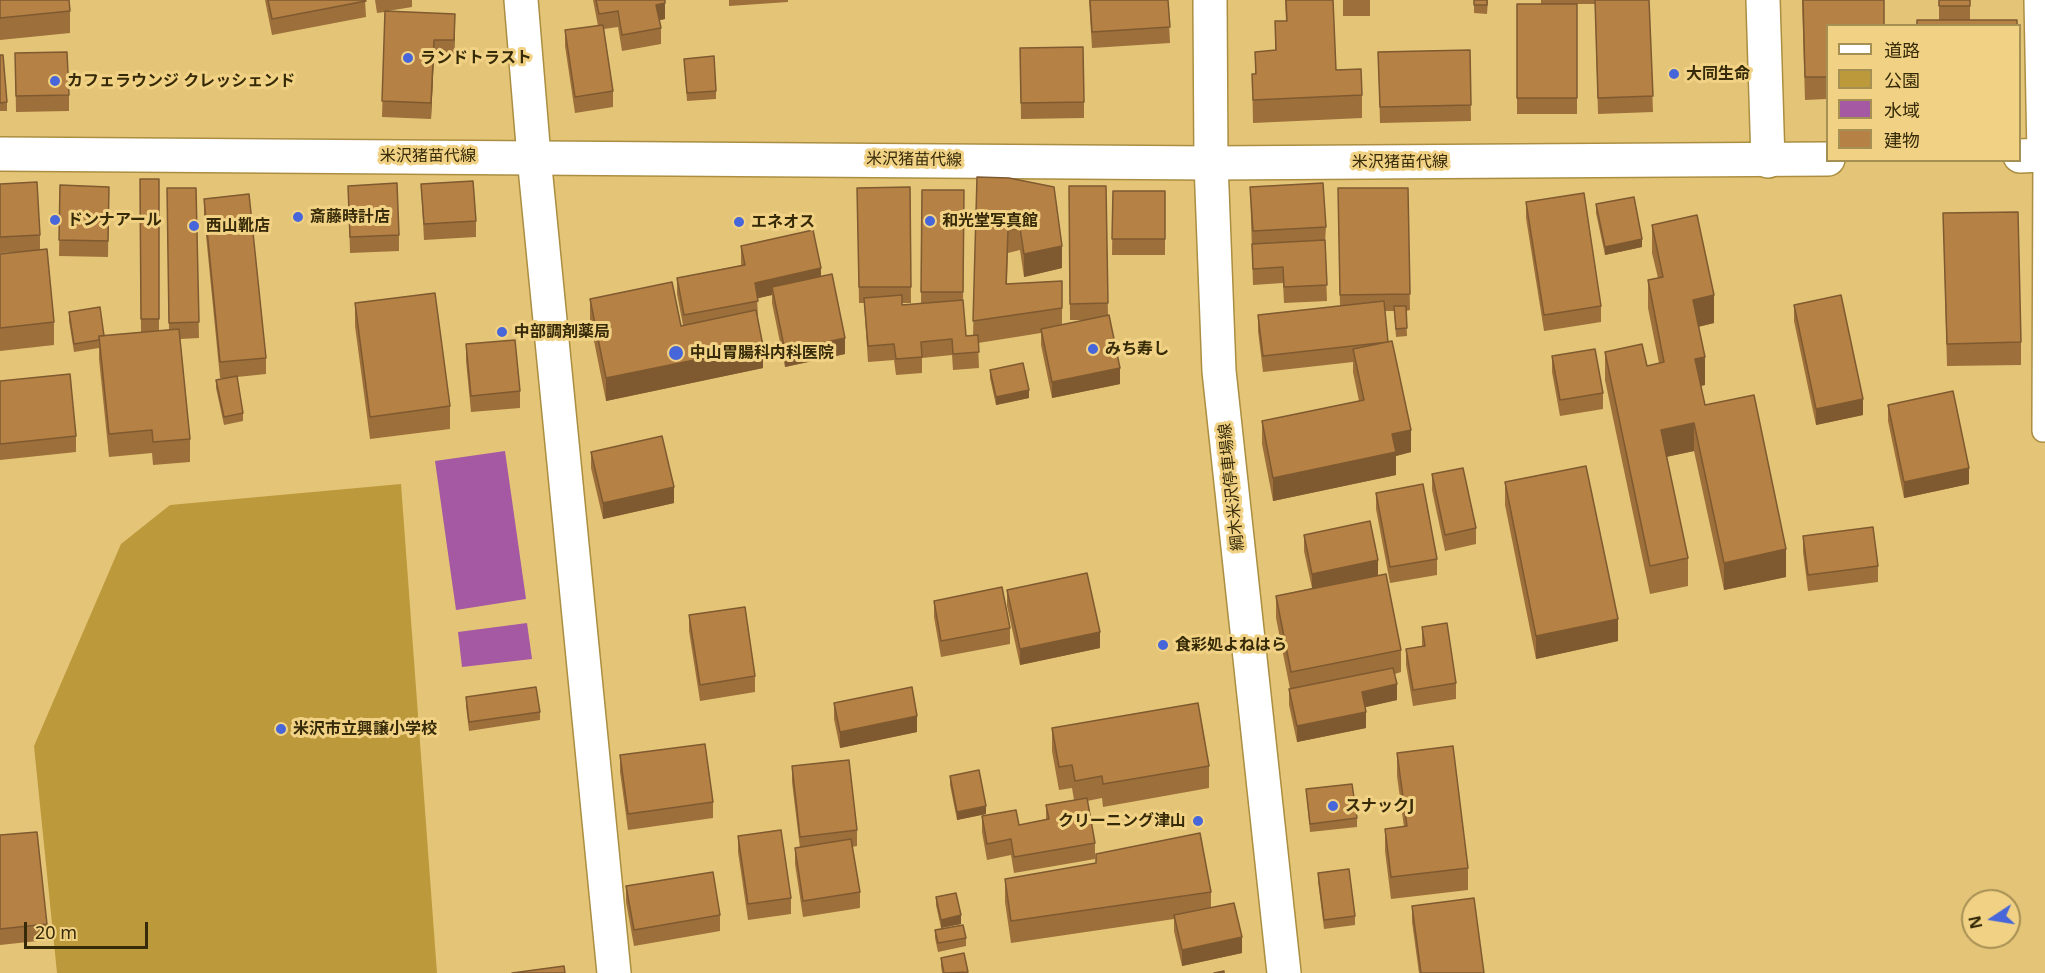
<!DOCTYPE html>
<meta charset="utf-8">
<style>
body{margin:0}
#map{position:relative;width:2045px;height:973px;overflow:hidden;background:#e4c578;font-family:"Noto Sans","Noto Sans JP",sans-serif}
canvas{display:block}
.legend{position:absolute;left:1826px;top:24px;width:195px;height:138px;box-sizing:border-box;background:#f1d285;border:2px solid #a68f53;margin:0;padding:8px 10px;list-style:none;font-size:18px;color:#362a08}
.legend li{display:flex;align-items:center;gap:12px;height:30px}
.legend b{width:30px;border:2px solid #a68f53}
.north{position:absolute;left:1961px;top:889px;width:60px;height:60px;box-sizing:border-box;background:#f1d285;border:2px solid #a68f53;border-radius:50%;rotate:258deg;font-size:16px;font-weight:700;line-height:24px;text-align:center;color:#362a08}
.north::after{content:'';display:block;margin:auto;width:21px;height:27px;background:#4666d9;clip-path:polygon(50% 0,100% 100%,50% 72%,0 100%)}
.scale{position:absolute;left:24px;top:922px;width:124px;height:27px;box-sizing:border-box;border:3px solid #362a08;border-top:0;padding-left:8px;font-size:18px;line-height:21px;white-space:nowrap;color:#362a08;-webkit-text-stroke:4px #f1d285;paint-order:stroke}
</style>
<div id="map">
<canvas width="2045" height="973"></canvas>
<ul class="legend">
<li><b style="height:8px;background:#fff"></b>道路</li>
<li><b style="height:16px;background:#bc993b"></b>公園</li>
<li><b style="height:16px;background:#a459a2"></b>水域</li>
<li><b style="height:16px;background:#b68144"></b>建物</li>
</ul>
<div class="north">N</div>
<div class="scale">20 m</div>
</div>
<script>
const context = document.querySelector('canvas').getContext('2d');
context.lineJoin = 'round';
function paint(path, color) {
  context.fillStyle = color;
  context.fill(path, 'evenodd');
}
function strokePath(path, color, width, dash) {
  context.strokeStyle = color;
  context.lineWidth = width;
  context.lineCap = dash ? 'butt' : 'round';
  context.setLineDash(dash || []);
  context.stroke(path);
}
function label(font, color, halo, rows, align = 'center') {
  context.font = font + ' "Noto Sans","Noto Sans JP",sans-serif';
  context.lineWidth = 6;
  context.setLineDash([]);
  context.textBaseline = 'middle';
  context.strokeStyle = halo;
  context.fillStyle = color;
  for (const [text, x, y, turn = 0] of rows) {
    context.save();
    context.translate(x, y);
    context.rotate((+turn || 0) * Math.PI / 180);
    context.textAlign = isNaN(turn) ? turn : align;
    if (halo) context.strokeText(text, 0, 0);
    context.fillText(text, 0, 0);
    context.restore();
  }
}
const green = new Path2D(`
 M401 484 437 973H57L34 746 121 544 170 505Z`);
const water = new Path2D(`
 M505 451 526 599 456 610 435 461Z
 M527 623 532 659 462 667 458 632Z`);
const service = new Path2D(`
 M2043 431 2044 155`);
const minor = new Path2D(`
 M521 0 534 157 614 973
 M1763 0 1768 161
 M2041 0 2044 155`);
const secondary = new Path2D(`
 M1210 0 1211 163 1219 371 1284 973`);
const primary = new Path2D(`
 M0 154 1211 163 1828 159
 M2020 156 2045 155`);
const wall = new Path2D(`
 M0 0 70 11V33L0 40Z
 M265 0H365L366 17 272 35Z
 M375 0H412V7L388 11 455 30 454 57 434 56 431 119 382 117 385 12 377 13Z
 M593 0H665V19L659 20 661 28V44L622 51 618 27 604 29 613 91V107L575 113 565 46V30L598 26Z
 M729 0H788V2L729 6Z
 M1089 0H1168L1170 43 1092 48Z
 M1285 0H1333L1336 70 1362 95V118L1253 123 1252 74H1255V52L1275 50V21H1286Z
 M1343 0H1370V16H1343Z
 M1488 0 1487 14 1474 13V5Z
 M1541 0H1649L1653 112 1598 114 1595 4H1577V114H1517V4H1541Z
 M1802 0H1884L1827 26V99L1805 100Z
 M1939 0H1970V20H1939Z
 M1020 48 1084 102V118L1021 119Z
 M1470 50 1471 121 1380 123 1378 52Z
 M15 53 69 95V111L16 112Z
 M0 55 7 102V111H0Z
 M684 59 716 91V99L687 101Z
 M977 177 1062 268 1024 277 1020 250 1008 253 1007 284 1062 281V325L1085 320H1070L1069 186H1106L1108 315 1120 384 1052 398 1041 345V333L978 343 979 368 953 370 952 355 922 358V373L896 375 894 360 868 362 864 303H859L857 188 910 187 911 303H902V305L921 304 922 190H964L963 304 966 336H973Z
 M140 179H159V331L169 330 167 188H196L199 338 180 339 190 439V462L153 465 152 453 109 457 99 359V348L74 352 69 321V312L104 336 141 332Z
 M0 184 40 235V250L54 322V345L0 351V254L21 252 0 253Z
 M421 184 476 221V237L424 240Z
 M60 185 109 187 108 257 59 256Z
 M348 186 399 235V251L350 253Z
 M1250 187 1326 227 1325 243 1327 301 1284 303 1283 283 1253 285Z
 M1338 188H1408L1410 310 1406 311 1407 336 1396 337 1394 311H1385L1388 342 1411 452 1396 456V475L1273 501 1262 444V421L1359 401 1353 372V362L1263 372 1258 331V315L1340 306Z
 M1113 191H1165V255H1112Z
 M204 199 266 358V374L237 377 243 413V421L224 425 216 388V380L227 378H220L204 215Z
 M1526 202 1601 306V322L1544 331 1526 218Z
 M1596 204 1642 247 1605 255 1596 213Z
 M1943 213 2021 342V365L1947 366Z
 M1652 225 1714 323 1698 327 1705 385 1701 386 1705 405 1786 577 1724 590 1694 451 1666 457 1688 558V586L1650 594 1605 380V352L1647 366 1659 363 1648 308V280L1658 278 1652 253Z
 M741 246 821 277 845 354 785 367 772 303V295L757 298 758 317H757L763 368 606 401 590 321V299L681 326 683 325 677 294V278L741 265Z
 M355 303 450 406V429L370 439 355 326Z
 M1794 305 1863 415 1816 425 1794 321Z
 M466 344 520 391V408L471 412 466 361Z
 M1552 356 1603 393V409L1560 416 1552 372Z
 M990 370 1029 398 996 405 990 378Z
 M0 381 76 436V452L0 460Z
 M1888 405 1969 484 1904 498 1888 421Z
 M591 452 674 503 603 519 591 468Z
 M1432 474 1476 528V544L1445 551 1432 490Z
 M1505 482 1618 641 1536 659 1505 505Z
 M1376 493 1437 559V575L1390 583 1376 509Z
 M1304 535 1378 575 1401 650V672L1395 674 1397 700 1365 707 1366 728 1297 742 1289 705V689H1290L1276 618V596L1312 588 1304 551Z
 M1803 536 1878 566V582L1808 591 1803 552Z
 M1007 590 1100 648 1020 665 1007 606Z
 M934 601 1010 628V644L941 657 934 617Z
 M689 615 755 676V692L700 701 689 631Z
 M1422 627 1456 683V699L1413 706 1406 665V649L1422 646Z
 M466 697 540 712V720L469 731 466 706Z
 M834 703 917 732 840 748 834 719Z
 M1052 728 1209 766V788L1103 807 1102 798 1087 801 1095 843V859L1014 873 1011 855 987 860 982 832V816L1019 825 1046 819V805L1074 800 1072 788 1059 790 1052 751Z
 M1397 753 1468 868V890L1391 899 1385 851V829L1404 827 1397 776Z
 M620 755 713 802V818L628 830 620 772Z
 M792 766 857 830V846L852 847 860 892V908L803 917 795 864V848H800L792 782Z
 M950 776 986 814 957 820 950 785Z
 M1306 789 1357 818V827L1310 832Z
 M0 835 47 924V940L0 945Z
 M738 836 791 898V914L748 920 738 852Z
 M1096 854 1211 892V908L1242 953 1182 966 1174 931V919L1011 943 1005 902V879L1096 864Z
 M1318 873 1355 916V925L1324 929 1318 881Z
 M626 886 720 915V931L634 946 626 902Z
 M936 897 961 924 941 928 936 905Z
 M1412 906 1484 973H1419L1412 922Z
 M935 930 966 938V946L938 952 935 938Z
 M941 958 968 972V973H942L941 966Z`);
const shadedWall = new Path2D(`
 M665 3V19L656 21V5Z
 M455 14V30L454 57V40Z
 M434 40V56L431 119V103Z
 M1642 239V247L1605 255V247Z
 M1062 246V268L1024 277V254Z
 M821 268V284L772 287V295L755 299V283Z
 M1714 295V323L1693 328V300Z
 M845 338V354L785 367V351Z
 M763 346V368L606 401V378Z
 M1705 357V385L1695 387V359Z
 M1120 368V384L1052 398V382Z
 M1029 390V398L996 405V397Z
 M1863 399V415L1816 425V409Z
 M1694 423V451L1661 458V430Z
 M1411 430V452L1396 456V475L1273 501V478L1392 434Z
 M1969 468V484L1904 498V482Z
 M674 487V503L603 519V503Z
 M1786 549V577L1724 590V563Z
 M1378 560V576L1312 590V574Z
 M1618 619V641L1536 659V636Z
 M1100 632V648L1020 665V649Z
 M1397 684V700L1362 708V692Z
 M1366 712V728L1297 742V726Z
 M917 716V732L840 748V732Z
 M986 806V814L957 820V812Z
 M961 915V924L941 928V920Z
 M1242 937V953L1182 966V950Z`);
const building = new Path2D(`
 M0 0H69L70 11 0 18Z
 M268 0H365L366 1 272 19Z
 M596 0H665V3L656 5 661 28 622 35 618 11 599 14Z
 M1090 0H1168L1170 27 1092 32Z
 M1286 0H1333L1336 70 1361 69 1362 95 1253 100 1252 74H1256L1255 52 1276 50 1275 21H1287Z
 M1474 0H1487V5H1474Z
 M1595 0H1649L1653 96 1598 98Z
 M1803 0H1884V26H1827V77H1805Z
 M1939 0H1970V6H1939Z
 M1517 4H1577V98H1517Z
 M385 11 455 14 454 40H434L431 103 382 101Z
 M1917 20H2017V26H1917Z
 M603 25 613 91 575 97 565 30Z
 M1083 47 1084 102 1021 103 1020 48Z
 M1470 50 1471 105 1380 107 1378 52Z
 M67 52 69 95 16 96 15 53Z
 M0 55H3L7 102 0 103Z
 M714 56 716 91 687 93 684 59Z
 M977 177 1009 178 1054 187 1062 246 1024 254 1020 228 1008 230 1006 284 1062 281V308L973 321Z
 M140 179H159V319H141Z
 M473 181 476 221 424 224 421 184Z
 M37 182 40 235 0 237V184Z
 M397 183 399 235 350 237 348 186Z
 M1323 183 1326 227 1253 231 1250 187Z
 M60 185 109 187 108 241 59 240Z
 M1069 186H1106L1108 303 1070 304Z
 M910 187 911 287H859L857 188Z
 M167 188H196L199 322 169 323Z
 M1338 188H1408L1410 294 1340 295Z
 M922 190H964L963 292H921Z
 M1113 191H1165V239H1112Z
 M1584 193 1601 306 1544 315 1526 202Z
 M249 194 266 358 220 362 204 199Z
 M1634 197 1642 239 1605 247 1596 204Z
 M2018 212 2021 342 1947 344 1943 213Z
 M1697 215 1714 295 1693 300 1705 357 1695 359 1705 405 1754 395 1786 549 1724 563 1694 423 1661 430 1688 558 1650 566 1605 352 1642 344 1647 366 1664 362 1648 280 1663 277 1652 225Z
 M813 230 821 268 755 283 758 301 684 315 677 278 745 265 741 246Z
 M1325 240 1327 285 1284 287 1283 267 1253 269 1252 244Z
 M47 249 54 322 0 328V254Z
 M832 274 845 338 785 351 772 287Z
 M672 282 681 326 756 310 763 346 606 378 590 299Z
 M435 293 450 406 370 417 355 303Z
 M902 295V305L963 300 966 336 978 335 979 352 953 354 952 339 921 342 922 357 896 359 894 344 868 346 864 298Z
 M1841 295 1863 399 1816 409 1794 305Z
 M1384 301 1388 342 1263 356 1258 315Z
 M1394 306H1406L1407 328 1396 329Z
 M100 307 104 336H99V340L74 344 69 312Z
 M1109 315 1120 368 1052 382 1041 329Z
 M179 329 190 439 153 442 152 430 109 434 99 336Z
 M515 340 520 391 471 396 466 344Z
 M1392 341 1411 430 1392 434 1396 452 1273 478 1262 421 1364 400 1353 349Z
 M1595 349 1603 393 1560 400 1552 356Z
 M1023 363 1029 390 996 397 990 370Z
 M70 374 76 436 0 444V381Z
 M237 376 243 413 224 417 216 380Z
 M1953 391 1969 468 1904 482 1888 405Z
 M662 436 674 487 603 503 591 452Z
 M1586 466 1618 619 1536 636 1505 482Z
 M1463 468 1476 528 1445 535 1432 474Z
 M1423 484 1437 559 1390 567 1376 493Z
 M1370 521 1378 560 1312 574 1304 535Z
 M1873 527 1878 566 1808 575 1803 536Z
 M1087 573 1100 632 1020 649 1007 590Z
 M1386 574 1401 650 1291 672 1276 596Z
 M1002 587 1010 628 941 641 934 601Z
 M745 607 755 676 700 685 689 615Z
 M1447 623 1456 683 1413 690 1406 649 1425 646 1422 627Z
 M1393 668 1397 684 1362 692 1366 712 1297 726 1289 689Z
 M536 687 540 712 469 722 466 697Z
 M912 687 917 716 840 732 834 703Z
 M1198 703 1209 766 1103 784 1102 776 1075 781 1072 765 1059 767 1052 728Z
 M705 744 713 802 628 814 620 755Z
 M1453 746 1468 868 1391 877 1385 829 1407 826 1397 753Z
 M849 760 857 830 800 837 792 766Z
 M979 770 986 806 957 812 950 776Z
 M1352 784 1357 818 1310 824 1306 789Z
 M1087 798 1095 843 1014 857 1011 839 987 844 982 816 1016 810 1019 825 1049 819 1046 805Z
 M781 830 791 898 748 904 738 836Z
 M37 832 47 924 0 929V835Z
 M1200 833 1211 892 1011 921 1005 879 1096 863V854Z
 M851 839 860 892 803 901 795 848Z
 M1349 869 1355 916 1324 920 1318 873Z
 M713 872 720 915 634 930 626 886Z
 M956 893 961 915 941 920 936 897Z
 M1474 898 1484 973H1421L1412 906Z
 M1234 903 1242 937 1182 950 1174 915Z
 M963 925 966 938 938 943 935 930Z
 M964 953 968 972 944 973 941 958Z
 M564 966 565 973H512Z
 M1224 971V973H1214Z`);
const markers = [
 [408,58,6,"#4666d9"],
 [1674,74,6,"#4666d9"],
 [55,81,6,"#4666d9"],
 [298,217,6,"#4666d9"],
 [55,220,6,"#4666d9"],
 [930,221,6,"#4666d9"],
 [739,222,6,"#4666d9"],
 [194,226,6,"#4666d9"],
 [502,332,6,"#4666d9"],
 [1093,349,6,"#4666d9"],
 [676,353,8,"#4666d9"],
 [1163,645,6,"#4666d9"],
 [281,729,6,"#4666d9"],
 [1333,806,6,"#4666d9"],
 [1198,821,6,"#4666d9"]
];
const poiNames = [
 ["ランドトラスト",420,58],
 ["大同生命",1686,74],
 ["カフェラウンジ クレッシェンド",67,81],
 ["斎藤時計店",310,217],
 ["ドンナアール",67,220],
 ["和光堂写真館",942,221],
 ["エネオス",751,222],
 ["西山靴店",206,226],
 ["中部調剤薬局",514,332],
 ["みち寿し",1105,349],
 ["中山胃腸科内科医院",690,353],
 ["食彩処よねはら",1175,645],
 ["米沢市立興譲小学校",293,729],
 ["スナックJ",1345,806],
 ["クリーニング津山",1186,821,"right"]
];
const streetNames = [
 ["米沢猪苗代線",428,156],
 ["米沢猪苗代線",914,160,1],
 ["米沢猪苗代線",1400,162],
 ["綱木米沢停車場線",1232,487,-96]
];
paint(green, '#bc993b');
paint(water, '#a459a2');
strokePath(service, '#ab8e41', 24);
strokePath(minor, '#ab8e41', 36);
strokePath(secondary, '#ab8e41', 36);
strokePath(primary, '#ab8e41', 36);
strokePath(service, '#fff', 21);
strokePath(minor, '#fff', 33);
strokePath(secondary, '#fff', 33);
strokePath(primary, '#fff', 33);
paint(wall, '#9d6f3a');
paint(shadedWall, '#7f5a30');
paint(building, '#b68144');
strokePath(building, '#7f5a30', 1.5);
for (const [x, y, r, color] of markers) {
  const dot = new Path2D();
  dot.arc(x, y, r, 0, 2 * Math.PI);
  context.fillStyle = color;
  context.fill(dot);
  strokePath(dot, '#f1d285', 2);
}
label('bold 16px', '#362a08', '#f1d285', poiNames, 'left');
label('16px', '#362a08', '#f1d285', streetNames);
</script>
